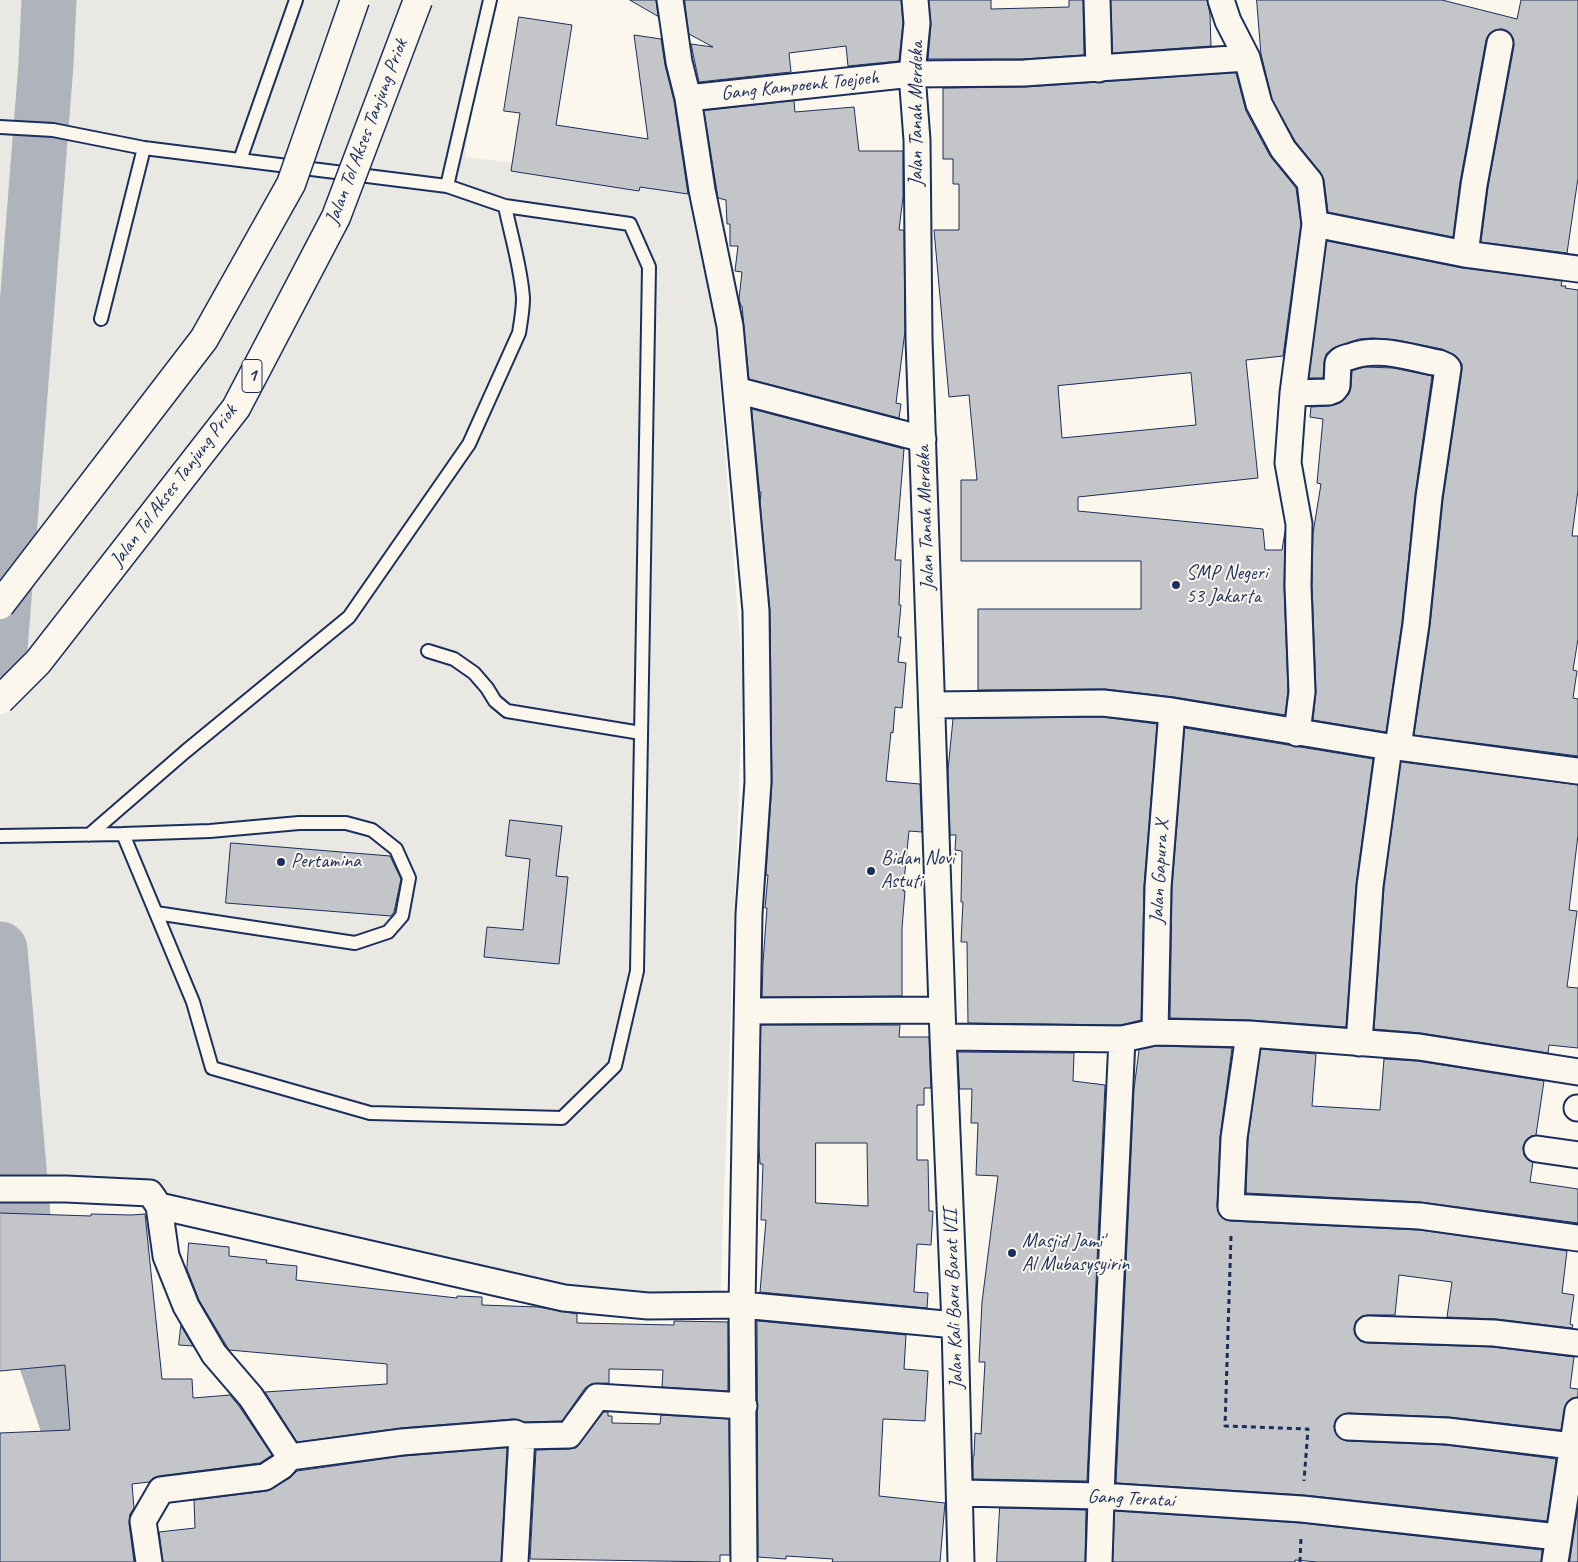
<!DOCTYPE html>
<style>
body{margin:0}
canvas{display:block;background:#fbf7ec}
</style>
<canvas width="1578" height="1562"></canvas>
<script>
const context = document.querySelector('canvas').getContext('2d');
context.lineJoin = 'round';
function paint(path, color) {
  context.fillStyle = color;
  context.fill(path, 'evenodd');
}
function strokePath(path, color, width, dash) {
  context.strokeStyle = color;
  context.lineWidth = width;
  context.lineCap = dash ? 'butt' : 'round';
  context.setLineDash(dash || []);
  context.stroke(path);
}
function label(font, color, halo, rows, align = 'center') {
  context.font = font + ' Caveat,sans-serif';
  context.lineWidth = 4;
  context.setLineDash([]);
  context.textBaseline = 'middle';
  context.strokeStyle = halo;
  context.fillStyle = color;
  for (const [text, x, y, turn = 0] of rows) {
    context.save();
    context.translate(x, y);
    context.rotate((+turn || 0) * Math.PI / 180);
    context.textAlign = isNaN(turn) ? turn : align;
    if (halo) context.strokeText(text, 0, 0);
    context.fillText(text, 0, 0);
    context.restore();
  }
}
const built = new Path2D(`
 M0 0H485L465 157 704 186 743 679 720 1305 506 1292 98 1181 16 1195 0 998Z`);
const river = new Path2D(`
 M0 649 46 64 49 0
 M0 949 32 1319 67 1423 89 1562`);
const building = new Path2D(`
 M630 0H656L658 16Z
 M685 0H901L903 23 899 61 848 66 846 46 789 53 791 72 699 82 691 44 713 47 689 34Z
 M929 0H991V9L1069 7V0H1083L1084 55 1023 59H928L931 24Z
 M1111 0H1207L1210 14 1211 46 1113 53Z
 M1257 0H1442L1517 19 1521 0H1578V178L1567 253 1481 242 1488 187 1514 46 1513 38 1509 32 1502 29 1495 30 1489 34 1486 40 1460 182 1453 237 1328 212 1324 180 1321 173 1295 141 1272 99 1261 54Z
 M519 17 572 25 556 125 648 139 634 35 661 39 665 65 674 101 688 194 640 187 639 191 511 171 520 113 504 111Z
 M1236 73 1246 111 1270 156 1296 188 1301 224 1283 356 1246 360 1258 478 1078 497V511L1263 529 1265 550H1282L1285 531 1284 587 1288 691 1285 715 1174 697 1105 689 978 690V609H1141V561H961V480H977L969 395 949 397 934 230H959V184H953V159H943V88L1025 87ZM1191 373 1196 425 1062 438 1058 386Z
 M794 101 795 112 854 107 859 151H903V197L899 230H904L905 331 896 403 901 404 899 418 749 379 742 306H741L739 299 742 272 735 271 738 246H730V224H727L726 200 718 198 704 111Z
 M1327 241 1462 268 1562 281 1561 286H1566L1565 288 1578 290V490L1572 536H1578V639L1573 670 1577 671 1573 698 1578 699V756L1414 735 1430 626 1443 499 1462 370V364L1456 356 1442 349 1397 340 1372 338 1359 339 1333 348 1326 354 1324 362 1323 378H1309Z
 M1365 367 1393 368 1432 376 1415 495 1402 622 1386 732 1313 720 1316 692 1312 586 1313 533 1321 484 1317 483 1323 419 1310 417 1311 407 1329 406 1340 403 1349 394 1351 387 1352 371Z
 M752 409 904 449 895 560H901L899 605H901L898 637H901L898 662 906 663 902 708 895 707 893 733 891 732 886 781 920 784 922 832 909 831 903 891H905L902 928V996L762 997 763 963 767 908H765L768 875H766L772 782 770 611 760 502 761 492H760Z
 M1102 717 1157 724 1144 886 1141 1020 1121 1025 968 1023 967 942H961L963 902H961L962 851 955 850 956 835H950L948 770 953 719Z
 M1185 728 1373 759 1356 885 1346 1027 1250 1020 1170 1018 1172 888Z
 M1401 762 1578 785V835L1569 910 1577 911 1567 987 1578 988V1048L1549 1045 1548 1053 1421 1033 1374 1029 1384 887Z
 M510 820 562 826 556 876 568 877 559 964 484 957 487 927 523 930 530 859 506 856Z
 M231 843 390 856 401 879 394 912 391 916 226 903Z
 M761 1025H900L899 1037H929L931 1088H924V1105H917V1160H928L929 1211H933L931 1245 917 1244 914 1292 928 1293 927 1308 760 1292 766 1220H761L763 1164H760L759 1147ZM816 1143H867L868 1206 816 1203Z
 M1156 1046 1232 1048 1220 1137 1217 1206 1219 1214 1224 1219 1230 1221 1419 1230 1567 1251 1562 1293 1574 1295 1570 1324 1573 1325 1572 1328 1496 1319 1447 1317 1452 1282 1399 1275 1395 1315H1368L1362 1316 1356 1321 1354 1329 1355 1335 1360 1341 1368 1343 1493 1347 1574 1357 1570 1388 1578 1389V1397L1572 1398 1567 1402 1564 1409 1561 1430 1449 1417 1349 1413 1341 1415 1336 1419 1334 1426 1336 1434 1341 1439 1347 1441 1446 1445 1556 1459 1547 1521 1304 1495 1116 1483 1134 1089 1139 1050Z
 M1261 1049 1316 1054 1312 1106 1380 1110 1384 1059 1417 1061 1544 1081 1536 1135 1531 1136 1526 1140 1523 1147 1524 1155 1528 1160 1533 1162 1530 1182 1578 1189V1223L1421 1202 1246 1193 1248 1139Z
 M958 1052 1074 1053 1073 1081 1105 1085 1087 1481 973 1479V1456H974L975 1433 981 1434 985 1362H979L982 1302 998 1176 976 1175 978 1123H971L972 1089H960Z
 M0 1213 91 1216V1214L131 1215 145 1214 162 1379H192L193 1398 230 1395 239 1406 272 1455 260 1463 159 1476 153 1478 149 1482 132 1484 134 1508 130 1514 129 1523 134 1562H0V1433L70 1430 65 1365 0 1371Z
 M189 1243 229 1247V1256L267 1260 266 1263 297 1266 296 1280 457 1298V1296L482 1297V1305L538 1307 577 1314V1323L674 1325V1321L728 1322V1391L662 1387 663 1370 609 1369V1383L591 1384 585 1388 562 1421 525 1422 514 1419 400 1428 297 1442 265 1392 387 1384V1364L229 1350 199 1300 187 1269Z
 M758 1321 906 1335 904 1369 928 1371 925 1421 883 1419 879 1496 945 1503 940 1562H832L833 1559 786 1556V1559L758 1557 757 1322Z
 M181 1326 193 1346 179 1345Z
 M604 1412H608V1416H612V1423L660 1424 661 1415 729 1419 730 1555H720V1562L530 1559 536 1450 569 1449 576 1448Z
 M507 1448 501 1562H163L159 1532 195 1528 194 1500 267 1491 290 1478 297 1471 404 1456Z
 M1578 1506V1562H1570Z
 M1000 1508 1086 1510 1085 1562H997Z
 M1115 1511 1301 1523 1542 1550 1541 1562H1318L1295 1560V1562H1113Z`);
const path = new Path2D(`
 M1231 1236 1225 1426 1308 1429 1304 1481
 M1300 1562 1301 1537`);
const service = new Path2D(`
 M0 127 53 130 144 148 447 186 505 206 630 224 649 267 637 971 615 1066 562 1118 370 1113 212 1068 193 1002 123 834 0 836
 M240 160 296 0
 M447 186 490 0
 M101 319 144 148
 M428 651 454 659 474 673 487 688 495 701 507 711 641 733
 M123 834 210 831 299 823H346L372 830 396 849 409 878 402 916 388 932 355 943 156 913
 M89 835 186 751 349 617 469 444 519 333C521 321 523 310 523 298 521 267 511 236 505 206`);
const minor = new Path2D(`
 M670 0 679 62 688 98 702 190 730 326 756 611 758 782 749 914 742 1305 744 1562
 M915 0 917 23 912 74 917 140 919 339 943 1037 955 1325 961 1562
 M1097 0 1099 69
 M1221 0 1228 21 1247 58 1259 104 1283 149 1310 182 1315 224 1293 393 1288 463 1299 524 1298 586 1302 692 1297 733
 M688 98 912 74 1024 73 1247 58
 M1315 224 1465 254 1578 269
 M1465 254 1474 185 1500 43
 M736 390 923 439
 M1293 393 1329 392 1334 390 1337 386 1338 363C1341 358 1346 358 1352 356 1380 346 1411 358 1439 363L1446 366 1448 368 1429 497 1416 624 1398 747
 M932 705 1103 703 1172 711 1389 747H1398L1578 771
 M748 1011 942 1010
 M1155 1032 1158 887 1172 711
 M1249 1034 1234 1138 1231 1207 1420 1216 1578 1238
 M943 1037 1122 1039 1155 1032 1249 1034 1419 1047 1578 1072
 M1359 1043 1370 886 1389 747
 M1577 1108H1578
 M1537 1149 1578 1155
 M0 1189H66L150 1193 159 1206 564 1298 648 1306 742 1305 955 1325
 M159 1206 166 1256 186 1306 214 1354 251 1397 290 1457
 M1368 1329 1494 1333 1578 1343
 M1348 1427 1447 1431 1572 1446
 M960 1493 1101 1496 1302 1509 1558 1537
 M149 1562 143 1521 161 1490 265 1477 282 1466 290 1457 402 1442 515 1433 522 1436 569 1435 597 1397 744 1406
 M515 1562 522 1436
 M1099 1562 1102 1469 1122 1039
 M1555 1562 1578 1411`);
const motorwayBridge = new Path2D(`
 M0 605 204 339 291 184 355 0
 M0 700 38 662 236 408 336 217 418 0`);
const markers = [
 [1176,585,5,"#1b2f5e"],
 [281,862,5,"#1b2f5e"],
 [871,871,5,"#1b2f5e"],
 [1012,1253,5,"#1b2f5e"]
];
const shields = [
 [252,376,20]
];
const shieldNames = [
 ["1",252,376]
];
const streetNames = [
 ["Gang Kampoenk Toejoeh",800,86,-6],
 ["Jalan Tanah Merdeka",917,114,-90],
 ["Jalan Tol Akses Tanjung Priok",367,132,-69],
 ["Jalan Tol Akses Tanjung Priok",174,486,-53],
 ["Jalan Tanah Merdeka",926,518,-92],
 ["Jalan Gapura X",1160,872,-87],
 ["Jalan Kali Baru Barat VII",954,1299,-92],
 ["Gang Teratai",1131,1499,3]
];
const poiNames = [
 ["SMP Negeri",1186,574],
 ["53 Jakarta",1186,597],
 ["Bidan Novi",881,859],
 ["Astuti",881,882],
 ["Pertamina",291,862],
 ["Masjid Jami'",1022,1242],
 ["Al Mubasysyirin",1022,1265]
];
paint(built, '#eae8e2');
strokePath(river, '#afb3bb', 55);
paint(building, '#c3c5c9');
strokePath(building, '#1b2f5e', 1);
strokePath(service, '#1b2f5e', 16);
strokePath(minor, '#1b2f5e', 29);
strokePath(path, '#1b2f5e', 3, [5, 4]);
strokePath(service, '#fbf7ec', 12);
strokePath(minor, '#fbf7ec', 25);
strokePath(motorwayBridge, '#1b2f5e', 31, []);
strokePath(motorwayBridge, '#fbf7ec', 28);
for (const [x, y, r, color] of markers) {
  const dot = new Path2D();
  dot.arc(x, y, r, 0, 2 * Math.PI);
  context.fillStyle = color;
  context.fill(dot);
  strokePath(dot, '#fbf7ec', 2);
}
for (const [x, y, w] of shields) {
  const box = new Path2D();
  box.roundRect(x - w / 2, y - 16.5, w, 33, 4);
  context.fillStyle = '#fbf7ec';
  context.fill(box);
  strokePath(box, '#1b2f5e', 1);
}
label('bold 19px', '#1b2f5e', null, shieldNames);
label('20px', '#1b2f5e', '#fbf7ec', streetNames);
label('20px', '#1b2f5e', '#fbf7ec', poiNames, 'left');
</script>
